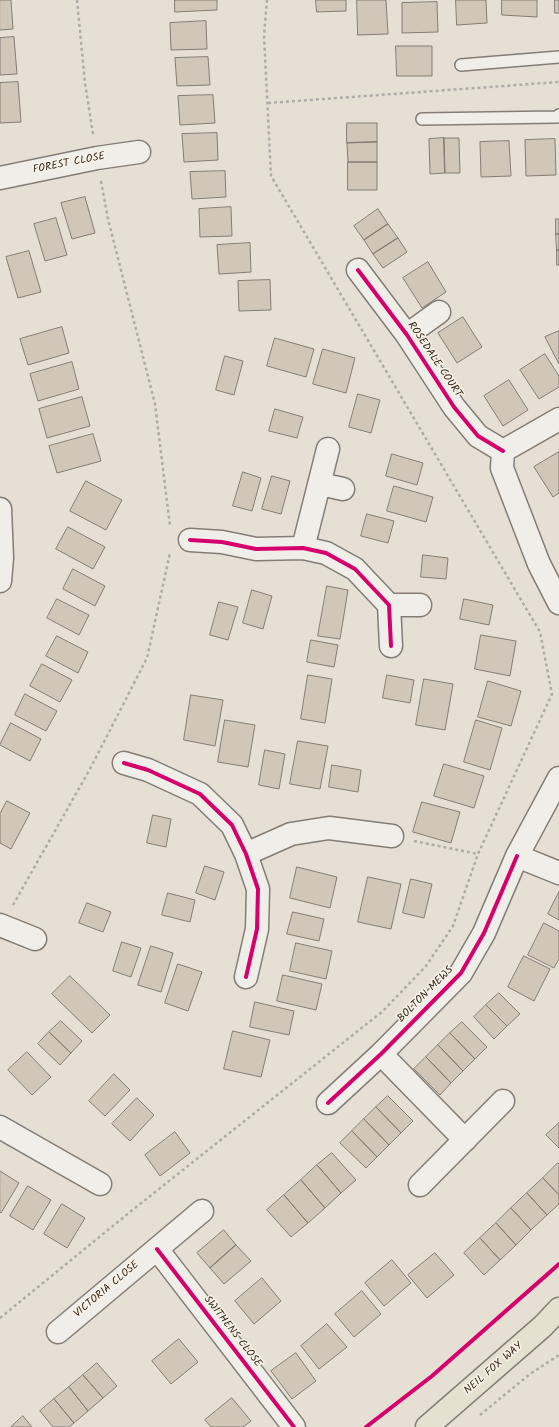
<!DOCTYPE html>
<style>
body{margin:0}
canvas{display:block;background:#e6dfd4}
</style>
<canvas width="559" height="1427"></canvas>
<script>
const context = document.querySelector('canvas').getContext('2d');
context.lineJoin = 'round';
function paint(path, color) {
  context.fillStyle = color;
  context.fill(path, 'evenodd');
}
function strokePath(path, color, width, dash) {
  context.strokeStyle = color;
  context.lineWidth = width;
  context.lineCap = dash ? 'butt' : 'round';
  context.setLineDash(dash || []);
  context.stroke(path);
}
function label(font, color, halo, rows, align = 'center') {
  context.font = font + ' Kalam,sans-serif';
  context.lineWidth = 3;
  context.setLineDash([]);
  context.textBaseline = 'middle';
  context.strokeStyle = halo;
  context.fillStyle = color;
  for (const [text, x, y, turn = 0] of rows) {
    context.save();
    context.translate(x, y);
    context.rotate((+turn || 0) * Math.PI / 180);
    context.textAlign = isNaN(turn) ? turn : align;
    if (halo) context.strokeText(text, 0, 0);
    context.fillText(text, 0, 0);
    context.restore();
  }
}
const building = new Path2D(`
 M0 0H11L13 29 0 30Z
 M175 0H217V10L175 12Z
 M316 0H346V11L317 12Z
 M357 0H386L388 34 358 35Z
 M456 0H486L487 23 457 25Z
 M502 0H537V17L502 15Z
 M555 0H559V13H555Z
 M437 2 438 32 402 33V3Z
 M206 21 207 49 171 50 170 23Z
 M14 37 17 74 0 75V38Z
 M396 46H432V76H397Z
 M208 57 210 85 177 86 175 58Z
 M18 82 21 122 0 123V83Z
 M213 95 215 123 180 125 178 96Z
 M347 123H377V142L347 143Z
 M217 133 218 160 184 162 182 134Z
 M444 138H459L460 173H445Z
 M444 138 445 173 430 174 429 139Z
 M555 139 556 175 526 176 525 140Z
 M509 141 511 176 481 177 480 142Z
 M377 142V162H348L347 143Z
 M348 162H377V190H348Z
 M225 171 226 197 192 199 190 172Z
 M85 197 95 233 72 239 61 203Z
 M231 207 232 236 200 237 199 209Z
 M378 209 388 224 364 240 354 226Z
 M56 218 67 255 45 261 34 224Z
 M556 219H559V234H556Z
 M388 224 398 238 373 254 364 240Z
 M556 234H559V250H557Z
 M398 238 407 252 383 268 373 254Z
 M250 243 251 272 219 274 217 245Z
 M557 250H559V265H557Z
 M29 251 41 292 18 298 6 257Z
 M428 262 446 292 422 308 403 278Z
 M270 280 271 310 239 311 238 281Z
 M463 317 482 347 457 363 438 333Z
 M62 327 69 353 28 365 20 339Z
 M559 331V364L545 337Z
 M275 338 314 349 306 377 267 366Z
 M323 349 355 358 346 393 313 384Z
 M545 354 559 376V387L539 399 520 370Z
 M225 356 243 361 234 395 216 390Z
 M72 362 79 389 38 401 30 374Z
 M509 380 528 410 503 426 484 396Z
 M358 394 380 400 371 433 349 427Z
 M82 397 90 426 47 438 39 409Z
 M275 409 303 417 297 438 269 431Z
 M93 434 101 461 57 473 49 446Z
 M559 452V493L553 497 534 467Z
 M392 454 423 463 417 485 386 476Z
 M243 472 261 478 252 511 233 506Z
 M272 476 290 481 281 514 262 509Z
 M86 481 122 500 106 530 70 511Z
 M394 486 433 497 426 522 387 511Z
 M367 514 394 521 388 543 361 536Z
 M68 527 105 547 93 569 56 549Z
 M423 555 448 558 446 579 421 577Z
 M73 569 105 586 95 606 63 589Z
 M327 586 348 590 340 639 318 636Z
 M252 590 272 596 263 629 243 623Z
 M57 599 89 615 79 635 47 618Z
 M464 599 493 605 489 625 460 619Z
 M219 602 238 607 228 640 210 635Z
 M481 635 516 641 510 676 475 669Z
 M57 636 88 652 78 673 46 656Z
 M311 640 338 645 334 667 307 662Z
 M42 664 72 680 60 702 30 686Z
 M308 675 332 679 325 723 301 719Z
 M387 675 414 680 410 703 383 698Z
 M424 679 453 684 445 730 416 725Z
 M488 681 521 691 511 726 478 717Z
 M25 694 57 711 46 731 15 715Z
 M191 695 223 700 215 746 184 740Z
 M225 720 255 725 248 767 218 762Z
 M476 720 502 728 490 770 464 762Z
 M11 723 41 739 30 761 0 745Z
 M298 741 328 746 320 789 290 784Z
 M265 750 285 754 279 789 259 785Z
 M444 764 484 776 474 808 434 796Z
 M332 765 361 770 358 792 329 787Z
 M7 801 30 813 11 849 0 843V814Z
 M422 802 460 812 451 843 413 832Z
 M153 815 171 819 166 847 147 843Z
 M205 866 224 872 215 900 196 893Z
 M297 867 337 877 330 908 290 898Z
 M368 877 401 884 391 929 358 922Z
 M411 879 432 884 424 918 403 913Z
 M559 892V920L548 914Z
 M168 893 195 900 190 922 162 915Z
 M87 903 111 912 103 932 79 923Z
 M293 912 324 919 319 941 287 934Z
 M544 923 559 931V959L554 968 528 955Z
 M122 942 141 948 131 977 113 971Z
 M296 943 332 951 326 979 290 971Z
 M151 946 173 953 161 992 138 985Z
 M524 956 550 969 534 1001 508 987Z
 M178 964 202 972 188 1011 165 1003Z
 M283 975 322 984 316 1010 277 1001Z
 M70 976 110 1015 92 1033 52 994Z
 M499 993 520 1014 507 1026 486 1005Z
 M255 1002 294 1011 289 1035 250 1027Z
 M486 1005 507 1026 494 1039 474 1017Z
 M61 1021 82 1041 71 1053 49 1032Z
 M462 1022 487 1047 475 1059 450 1033Z
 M233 1031 270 1040 261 1077 224 1069Z
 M49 1032 71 1053 60 1065 38 1044Z
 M450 1033 475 1059 463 1071 438 1045Z
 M438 1045 463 1071 451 1083 426 1057Z
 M27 1052 51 1077 32 1095 8 1070Z
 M426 1057 451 1083 440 1095 414 1069Z
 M114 1074 130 1090 105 1116 89 1101Z
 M388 1096 413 1121 401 1133 376 1107Z
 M137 1098 154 1115 130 1141 112 1124Z
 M376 1107 401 1133 389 1145 364 1119Z
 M364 1119 389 1145 377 1157 352 1131Z
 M559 1123V1148L546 1135Z
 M352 1131 377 1157 366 1168 340 1143Z
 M175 1132 190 1153 160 1176 145 1155Z
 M332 1153 356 1180 341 1193 317 1165Z
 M558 1163 559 1164V1195L543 1178Z
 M317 1165 341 1193 325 1208 301 1180Z
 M0 1171 19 1183 1 1213 0 1212Z
 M543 1178 559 1195V1204L547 1215 527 1193Z
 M301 1180 325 1208 308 1223 284 1195Z
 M28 1186 51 1200 33 1230 10 1216Z
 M527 1193 547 1215 531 1230 511 1208Z
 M284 1195 308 1223 291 1237 267 1210Z
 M62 1204 85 1218 67 1248 44 1234Z
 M511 1208 531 1230 516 1245 496 1223Z
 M496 1223 516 1245 500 1260 480 1238Z
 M224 1230 236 1245 210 1268 197 1253Z
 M480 1238 500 1260 484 1275 464 1253Z
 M236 1245 251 1261 224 1284 210 1268Z
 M435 1253 454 1275 427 1298 408 1275Z
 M392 1260 411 1283 384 1306 365 1283Z
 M262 1278 281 1301 254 1324 235 1301Z
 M362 1291 381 1314 354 1337 335 1314Z
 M327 1324 347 1347 319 1369 301 1346Z
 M179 1339 198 1362 171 1384 152 1361Z
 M296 1353 316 1381 292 1399 271 1371Z
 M97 1363 117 1386 103 1398 83 1375Z
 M83 1375 103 1398 88 1411 69 1387Z
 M69 1387 88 1411 74 1423 54 1399Z
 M232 1398 251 1421 243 1427H211L205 1420Z
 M54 1399 74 1423 69 1427H53L40 1411Z
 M23 1416 32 1427H11Z`);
const path = new Path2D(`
 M77 0 85 83 93 134
 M268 103 559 82
 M101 181 108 219 155 404 170 526
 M414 841 478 854
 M13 905 90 769 147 658 170 553
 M0 1318 130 1212 383 1011 426 966 453 926 478 854 552 694 540 632 271 176 264 35 267 0
 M480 1415 530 1374 559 1355`);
const service = new Path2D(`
 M461 65 559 57
 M422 119 557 117 559 115`);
const minor = new Path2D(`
 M0 178 97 158 139 152
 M358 270 407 335 454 407 478 436 503 451
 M407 335 439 312
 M559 419 503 451 502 468 539 564 559 603
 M320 484 343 489
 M0 509 2 558 0 581
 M190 540 222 542 256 549 303 548 326 553 355 569 389 605 391 646
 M303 548 328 449
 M389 605H420
 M124 763 148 770 200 794 232 825 246 854 258 889 257 929 246 977
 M559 778 517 856 559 873
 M246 854 291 834 329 828 392 836
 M0 925 35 939
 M381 1054 465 1140
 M328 1103 381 1054 461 973 484 933 517 856
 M0 1127 100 1184
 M420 1185 503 1101
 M157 1249 294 1427
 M58 1332 202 1211`);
const primary = new Path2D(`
 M427 1427 543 1326 559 1309`);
const cycleway = new Path2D(`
 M358 270 407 335 454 407 478 436 503 451
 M190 540 222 542 256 549 303 548 326 553 355 569 389 605 391 646
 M124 763 148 770 200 794 232 825 246 854 258 889 257 929 246 977
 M328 1103 381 1054 461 973 484 933 517 856
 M157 1249 294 1427
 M366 1427 432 1376 559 1264`);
const streetNames = [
 ["FOREST CLOSE",69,164,-11],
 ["ROSEDALE COURT",434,360,56],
 ["BOLTON MEWS",426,995,-45],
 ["VICTORIA CLOSE",107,1290,-40],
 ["SWITHENS CLOSE",232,1332,52],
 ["NEIL FOX WAY",494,1369,-41]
];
paint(building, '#d1c7b9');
strokePath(building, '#837d75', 1);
strokePath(service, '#837d75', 14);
strokePath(minor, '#837d75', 25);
strokePath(primary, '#837d75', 25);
strokePath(path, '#afaba6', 2.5, [3, 3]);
strokePath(service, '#f0eee9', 11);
strokePath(minor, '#f0eee9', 22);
strokePath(primary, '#e5e1d1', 22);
strokePath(cycleway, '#d6006c', 4);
label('11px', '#3b2a1e', '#f7f3e8', streetNames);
</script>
